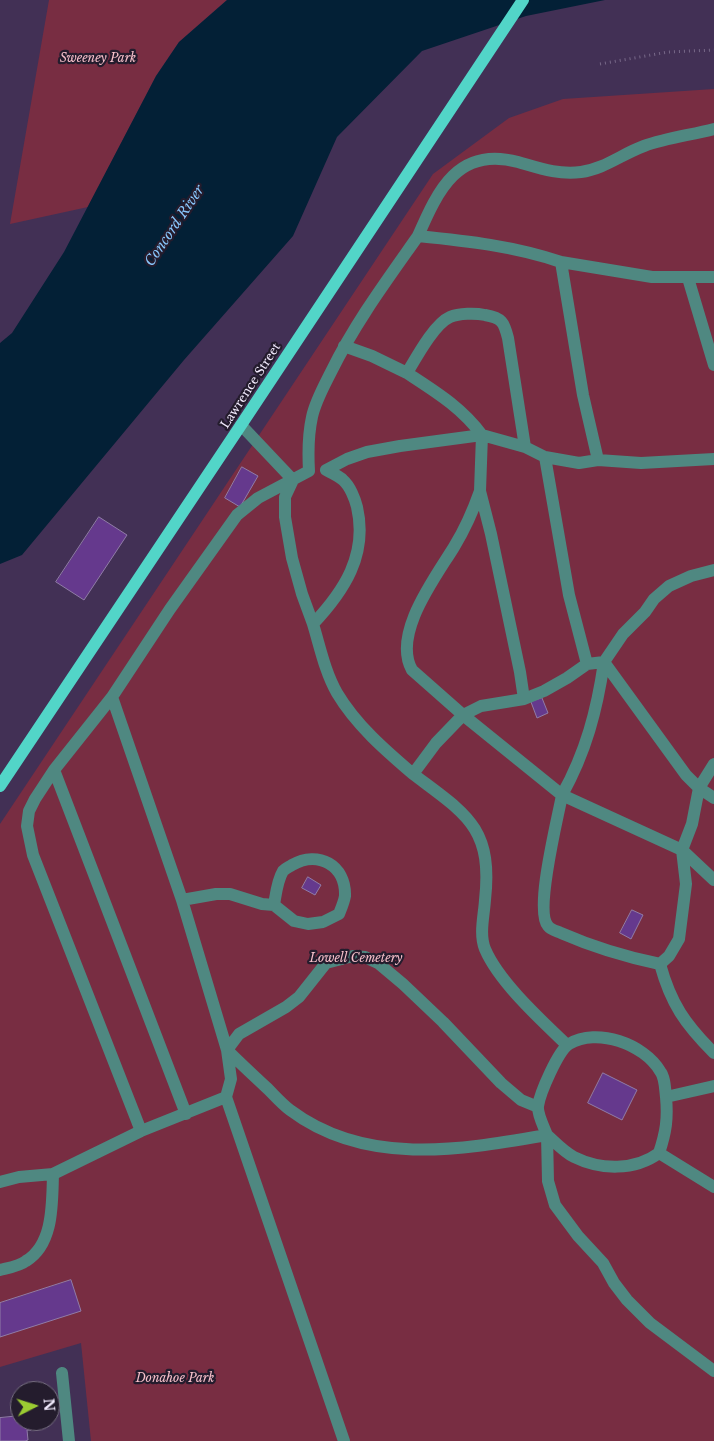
<!DOCTYPE html>
<style>
body{margin:0}
#map{position:relative;width:714px;height:1441px;overflow:hidden;background:#423055;font-family:"Libre Baskerville",serif}
canvas{display:block}
.north{position:absolute;left:10px;top:1381px;width:50px;height:50px;box-sizing:border-box;background:#241c2d;border:1px solid #776f81;border-radius:50%;rotate:85deg;font-size:14px;font-weight:700;line-height:20px;text-align:center;color:#f3ebfe}
.north::after{content:'';display:block;margin:auto;width:18px;height:22px;background:#9bcb32;clip-path:polygon(50% 0,100% 100%,50% 72%,0 100%)}
</style>
<div id="map">
<canvas width="714" height="1441"></canvas>
<div class="north">N</div>
</div>
<script>
const context = document.querySelector('canvas').getContext('2d');
context.lineJoin = 'round';
function paint(path, color) {
  context.fillStyle = color;
  context.fill(path, 'evenodd');
}
function strokePath(path, color, width, dash) {
  context.strokeStyle = color;
  context.lineWidth = width;
  context.lineCap = dash ? 'butt' : 'round';
  context.setLineDash(dash || []);
  context.stroke(path);
}
function label(font, color, halo, rows, align = 'center') {
  context.font = font + ' "Libre Baskerville",serif';
  context.lineWidth = 4.5;
  context.setLineDash([]);
  context.textBaseline = 'middle';
  context.strokeStyle = halo;
  context.fillStyle = color;
  for (const [text, x, y, turn = 0] of rows) {
    context.save();
    context.translate(x, y);
    context.rotate((+turn || 0) * Math.PI / 180);
    context.textAlign = isNaN(turn) ? turn : align;
    if (halo) context.strokeText(text, 0, 0);
    context.fillText(text, 0, 0);
    context.restore();
  }
}
const green = new Path2D(`
 M49 0H227L179 42 156 76 88 207 10 224Z
 M714 89V1441H91L81 1343 0 1367V824L433 174 509 118 563 99Z`);
const water = new Path2D(`
 M227 0H605L526 16 422 51 337 137 293 236 184 360 22 555 0 564V343L12 333 64 252 156 76 179 42Z`);
const building = new Path2D(`
 M242 467 258 476 240 507 225 498Z
 M99 517 127 535 84 600 56 582Z
 M542 698 548 713 537 718 531 702Z
 M308 877 321 885 315 895 302 888Z
 M632 910 643 915 631 939 620 933Z
 M603 1073 637 1090 622 1120 588 1103Z
 M71 1280 81 1311 0 1337V1303Z
 M20 1416V1421H30L31 1430H27L28 1440 25 1441H0V1418Z`);
const path = new Path2D(`
 M600 64 668 52 714 50`);
const minor = new Path2D(`
 M714 129C691 135 666 138 644 146 622 154 604 169 581 172 558 175 539 168 518 162 458 146 438 190 418 236 467 241 514 246 561 262L583 395 598 460 579 463 545 457 569 595 587 664 604 662 623 634 645 612 654 599 669 586 691 576 714 570
 M561 262 652 277H714
 M688 278 714 365
 M344 346 372 356 407 373
 M241 425 293 480 285 497V517L292 558 302 594 313 624
 M598 460 641 463 714 459
 M480 491 482 435C461 407 436 392 407 373 416 358 434 324 450 317 459 313 476 313 485 315 502 318 504 322 508 338L525 447
 M587 664 567 678 544 691 524 699 481 706 463 715 562 795C558 818 534 911 548 926 551 930 557 931 561 933 593 947 626 957 660 964L669 956 679 939 686 884 682 850
 M112 697 54 770 35 799 29 811 27 826 33 855 141 1131
 M524 699 520 672 491 534 480 491C473 511 465 529 454 547 435 578 392 634 412 670L463 715 436 743 413 774C385 750 356 725 337 693 325 672 320 647 313 624 344 591 368 555 357 507 355 499 350 486 343 480 339 476 332 473 326 470L347 459 367 452 400 446 482 435 525 447 545 457
 M714 764 699 788 692 824 682 850 562 795C586 752 597 710 604 662L686 775 699 788 714 798
 M54 770 186 1114
 M413 774C466 814 493 827 485 900 484 916 479 934 485 949 499 982 541 1020 567 1045
 M682 850 714 880
 M182 900 216 894H230L262 904 274 905 294 921 308 924 323 922 339 914C341 909 344 902 345 896 346 865 318 850 292 865 289 867 286 868 283 871 277 881 276 894 274 905
 M660 964C671 1004 685 1024 714 1053
 M227 1050C240 1063 254 1076 268 1089 275 1096 282 1104 290 1110 366 1167 460 1150 547 1135 544 1127 537 1114 538 1106 540 1093 558 1051 569 1044 597 1027 644 1044 660 1071 665 1077 665 1089 666 1097
 M227 1050 239 1034 286 1007 299 997 326 963 353 956 365 957 378 963 403 984 443 1022 501 1083 521 1100 538 1107
 M714 1086 666 1097C668 1119 666 1132 659 1153L714 1187
 M659 1153C635 1171 600 1170 574 1157 564 1152 555 1142 547 1135L548 1181 555 1205 578 1236 603 1263 614 1283 627 1300 650 1323 714 1371
 M0 1182 19 1177 53 1174 141 1131 226 1097
 M0 1270C8 1268 20 1266 26 1261 54 1244 52 1203 53 1174
 M62 1373 69 1441
 M344 1441 226 1097 231 1079 227 1050 182 900 112 697 170 609 237 515 258 498 309 471C308 453 308 435 312 417 315 402 324 386 331 372 355 323 387 280 418 236`);
const major = new Path2D(`
 M0 786 241 425 523 0`);
const parkNames = [
 ["Sweeney Park",98,59],
 ["Lowell Cemetery",356,959],
 ["Donahoe Park",175,1379]
];
const streetNames = [
 ["Lawrence Street",251,386,-57]
];
const waterNames = [
 ["Concord River",175,226,-56]
];
paint(green, '#782d42');
paint(water, '#032036');
paint(building, '#65398d');
strokePath(building, '#907ca7', 1);
strokePath(path, '#776888', 3, [1, 4]);
strokePath(minor, '#4f8881', 12);
strokePath(major, '#52d5c8', 12);
label('italic 12px', '#f8c0cb', '#241c2d', parkNames);
label('12px', '#f3ebfe', '#241c2d', streetNames);
label('italic 14px', '#88c6fc', '#241c2d', waterNames);
</script>
